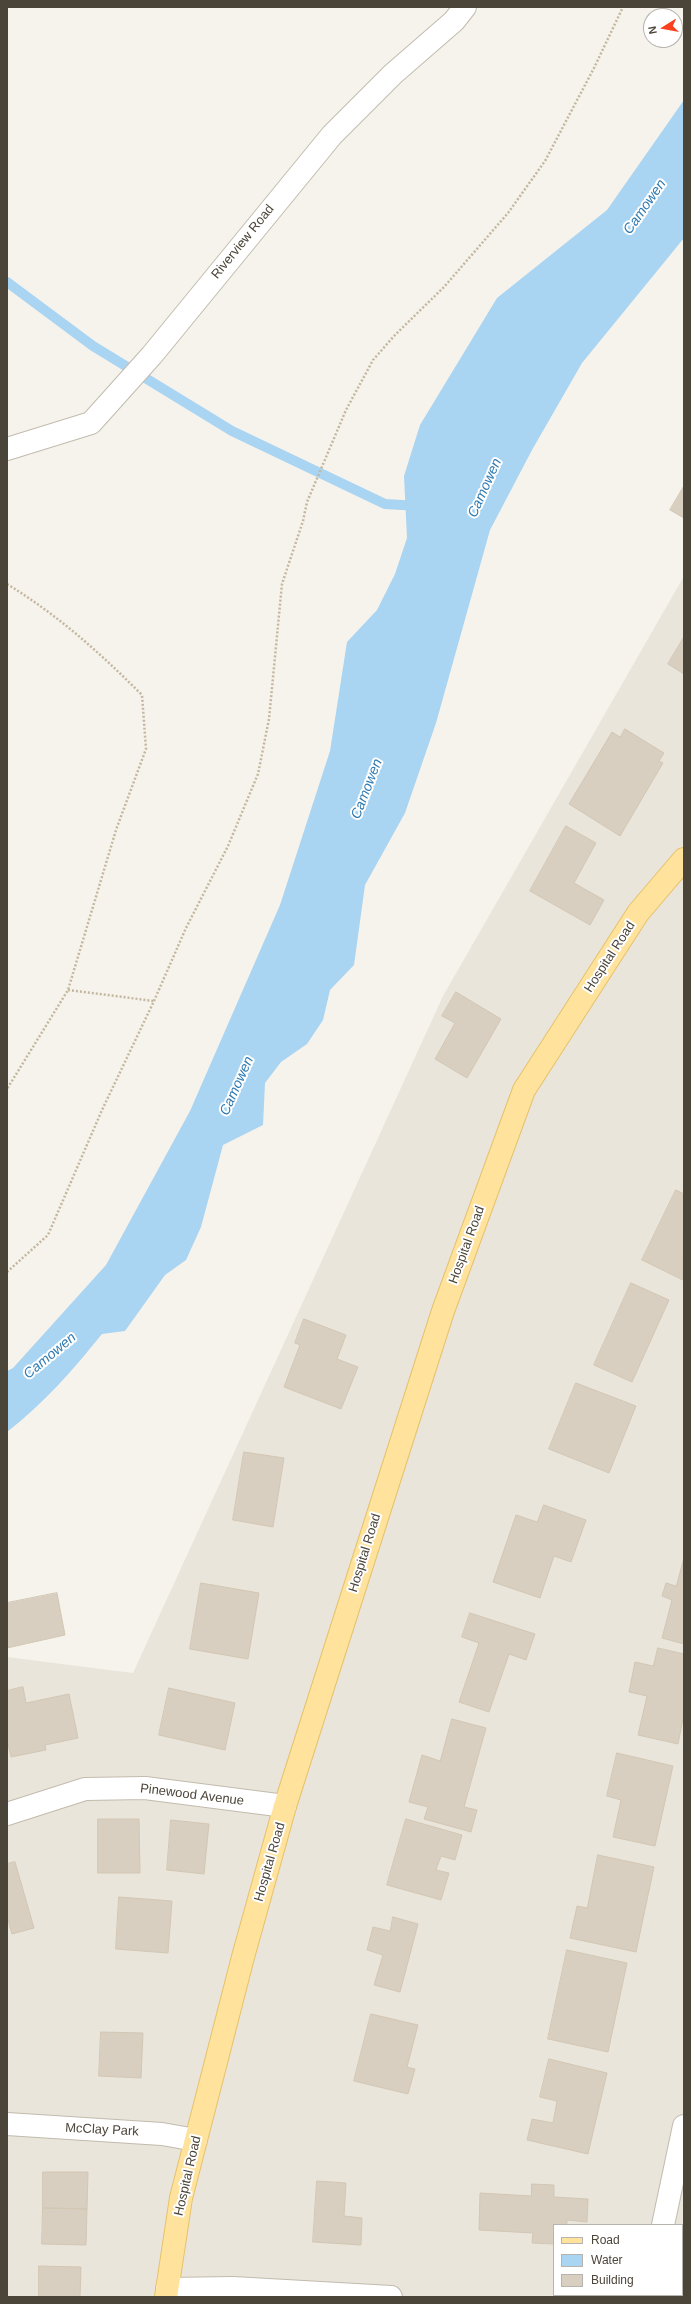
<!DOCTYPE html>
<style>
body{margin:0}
#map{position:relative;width:691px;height:2304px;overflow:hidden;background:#f6f3ec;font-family:Helvetica,sans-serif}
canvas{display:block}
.frame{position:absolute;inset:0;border:8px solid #4b4439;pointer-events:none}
.legend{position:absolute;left:553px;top:2224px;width:130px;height:72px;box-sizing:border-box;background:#fff;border:1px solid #b7b4b0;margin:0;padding:5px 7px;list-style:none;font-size:12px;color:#4b4439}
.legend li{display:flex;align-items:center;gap:8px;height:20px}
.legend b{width:20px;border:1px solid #b7b4b0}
.north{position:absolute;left:643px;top:8px;width:40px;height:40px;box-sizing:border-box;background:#fff;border:1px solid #b7b4b0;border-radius:50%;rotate:259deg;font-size:11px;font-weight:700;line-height:16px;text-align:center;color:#4b4439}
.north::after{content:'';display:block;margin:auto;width:14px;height:18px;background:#fc3f1d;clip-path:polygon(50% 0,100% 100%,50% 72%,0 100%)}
</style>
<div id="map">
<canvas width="691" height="2304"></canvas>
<div class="frame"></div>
<ul class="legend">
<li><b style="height:5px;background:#ffe39c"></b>Road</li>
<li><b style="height:11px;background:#a9d4f2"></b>Water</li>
<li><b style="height:11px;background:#d8cfc1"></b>Building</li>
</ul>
<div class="north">N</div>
</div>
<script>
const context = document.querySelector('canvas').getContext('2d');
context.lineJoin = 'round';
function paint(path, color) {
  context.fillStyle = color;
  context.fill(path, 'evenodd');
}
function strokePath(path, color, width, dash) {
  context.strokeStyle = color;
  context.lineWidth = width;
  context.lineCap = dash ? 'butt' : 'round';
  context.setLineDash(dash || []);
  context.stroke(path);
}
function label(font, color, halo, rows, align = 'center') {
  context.font = font + ' Helvetica,sans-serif';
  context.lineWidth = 4;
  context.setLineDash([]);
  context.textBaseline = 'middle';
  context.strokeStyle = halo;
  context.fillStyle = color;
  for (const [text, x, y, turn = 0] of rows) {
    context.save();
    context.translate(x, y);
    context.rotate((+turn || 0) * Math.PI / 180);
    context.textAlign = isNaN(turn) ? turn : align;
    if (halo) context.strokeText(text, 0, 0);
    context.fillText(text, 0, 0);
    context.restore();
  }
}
const residential = new Path2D(`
 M684 576V2297H7V1657L133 1673 443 996ZM554 2225H682V2295H554Z`);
const water = new Path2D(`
 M684 100V238L582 363 532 450 490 530 436 723 405 813 365 885 354 965 330 990 323 1020 307 1044 281 1062 265 1083 263 1125 223 1145 201 1227 186 1260 165 1275 125 1331 102 1334C73 1370 44 1403 7 1432V1371L13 1368 106 1265 190 1111 280 905 330 751 347 642 377 610 395 574 407 538 404 476 420 425 497 298 607 210Z`);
const stream = new Path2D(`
 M7 282 93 346 232 431 385 504 419 506`);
const building = new Path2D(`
 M684 486V518L670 510Z
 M684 637V674L668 664Z
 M625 729 664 753 659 761 663 763 620 836 569 804 612 732 620 737Z
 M566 826 596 843 574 883 604 900 590 925 530 891Z
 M456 992 501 1019 467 1078 435 1059 455 1023 442 1016Z
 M676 1190 684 1194 683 1280 642 1260Z
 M631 1283 669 1300 632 1382 594 1365Z
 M304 1319 346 1335 337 1359 358 1367 341 1409 284 1387 300 1345 295 1343Z
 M576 1383 636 1406 609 1473 549 1449Z
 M244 1452 284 1458 273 1527 233 1520Z
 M544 1505 586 1520 571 1562 554 1556 540 1598 493 1582 516 1515 537 1522Z
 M684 1558V1644L662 1638 672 1600 662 1596 666 1583 676 1586Z
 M201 1583 259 1593 248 1659 190 1649Z
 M57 1593 65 1635 7 1648V1603Z
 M470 1613 535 1634 526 1660 509 1654 489 1712 459 1702 479 1643 462 1637Z
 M658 1648 684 1654V1714L678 1744 638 1735 647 1696 629 1692 635 1662 653 1666Z
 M23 1687 26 1703 69 1694 78 1738 45 1745 46 1750 11 1757 7 1739V1691Z
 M169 1688 235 1703 225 1750 159 1735Z
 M452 1719 486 1728 464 1807 477 1810 471 1832 424 1819 428 1807 409 1802 422 1755 440 1761Z
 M617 1753 673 1766 655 1846 613 1837 621 1800 607 1796Z
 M98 1819H139L140 1873H98Z
 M406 1819 462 1835 455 1860 441 1856 436 1870 449 1873 441 1900 387 1885Z
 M171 1820 209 1824 204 1874 167 1870Z
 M598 1855 654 1867 636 1952 570 1938 577 1906 587 1908Z
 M15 1862 34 1928 12 1934 7 1916V1864Z
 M119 1897 172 1901 168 1953 116 1949Z
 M393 1917 418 1924 400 1992 374 1985 383 1955 367 1950 373 1927 390 1931Z
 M567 1950 627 1963 608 2052 548 2039Z
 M371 2014 418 2025 407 2067 415 2069 408 2094 354 2081Z
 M101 2032 143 2033 141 2078 99 2076Z
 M549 2059 607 2073 588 2154 527 2140 532 2119 553 2123 557 2101 540 2097Z
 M43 2172H88L87 2209 43 2208Z
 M317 2181 346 2183 344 2216 362 2218 361 2245 313 2242Z
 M532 2184 554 2185V2197L588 2199 587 2222 567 2220V2225H554V2244L532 2243 533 2233 479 2230 480 2193 531 2196Z
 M43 2208 87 2209 86 2245 42 2244Z
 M39 2266 81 2267 80 2297H39Z`);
const path = new Path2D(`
 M7 584C59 616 99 652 142 695L146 749 116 830 68 990 7 1089
 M68 990 154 1001
 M7 1272 48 1235 102 1110 154 1001 186 928 228 846 258 774 269 719 282 584 303 521 307 502 346 410 373 360 395 335 444 287 508 213 545 161 594 68 623 7`);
const minor = new Path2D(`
 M7 449 91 423 152 355 332 135 393 74 454 21 465 7
 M7 1814 85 1789 145 1788 285 1806
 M7 2124 162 2134 196 2140
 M663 2225 684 2126
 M167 2289 233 2288 391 2297
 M645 2297 647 2295`);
const major = new Path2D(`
 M166 2297 181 2198 243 1957 285 1806 443 1311 524 1090 638 913 684 859`);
const streetNames = [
 ["Riverview Road",243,242,-51],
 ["Hospital Road",610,957,-57],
 ["Hospital Road",467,1245,-70],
 ["Hospital Road",365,1553,-73],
 ["Pinewood Avenue",192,1795,7],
 ["Hospital Road",270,1862,-74],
 ["McClay Park",102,2130,3],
 ["Hospital Road",188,2176,-77]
];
const waterNames = [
 ["Camowen",645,207,-55],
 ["Camowen",485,488,-66],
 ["Camowen",367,789,-69],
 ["Camowen",237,1086,-66],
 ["Camowen",50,1356,-40]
];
paint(residential, '#eae5da');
paint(water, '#a9d4f2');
strokePath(stream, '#a9d4f2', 10);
paint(building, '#d8cfc1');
strokePath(building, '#d3c7b4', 1);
strokePath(minor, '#c2bbae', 24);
strokePath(major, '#e6c16a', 24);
strokePath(path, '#c4b79f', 2.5, [2, 2]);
strokePath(minor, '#fff', 22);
strokePath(major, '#ffe39c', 22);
label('13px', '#4b4439', '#fff', streetNames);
label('italic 14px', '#2e7ab2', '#fff', waterNames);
</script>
